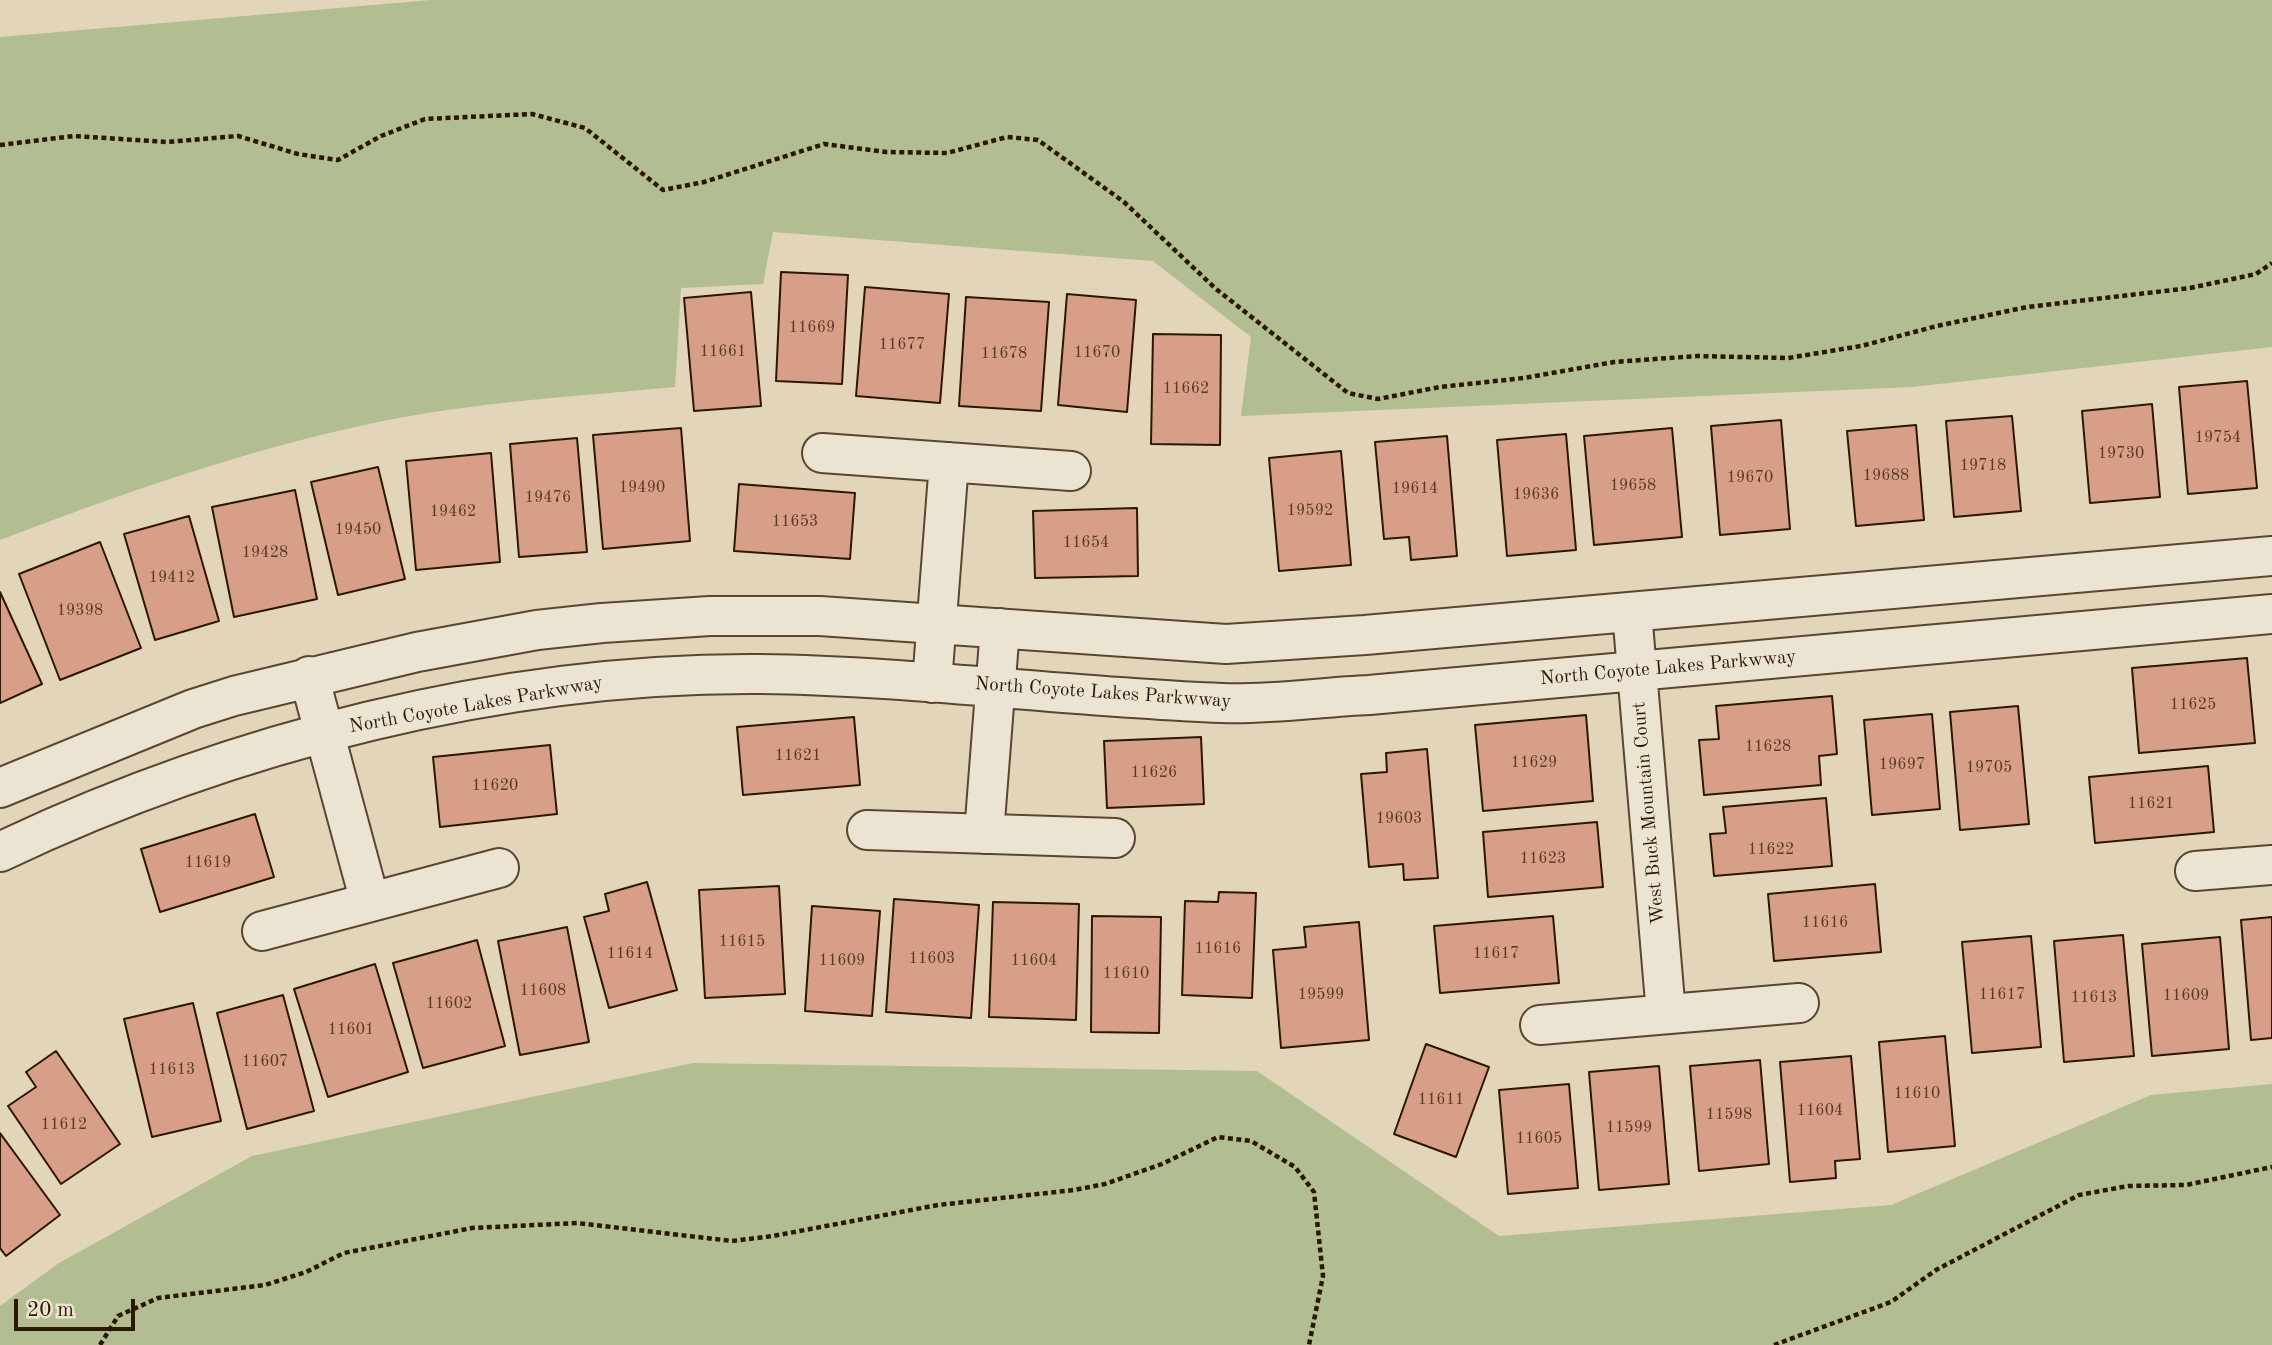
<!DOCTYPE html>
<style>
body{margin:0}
#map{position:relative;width:2272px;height:1345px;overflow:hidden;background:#e2d5ba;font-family:"Old Standard TT",serif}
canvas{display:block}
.scale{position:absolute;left:14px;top:1299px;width:121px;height:32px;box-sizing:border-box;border:4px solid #2c1702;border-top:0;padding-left:9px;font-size:21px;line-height:24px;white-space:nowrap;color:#2c1702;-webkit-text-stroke:5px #ece4d2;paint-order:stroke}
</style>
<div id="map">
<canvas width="2272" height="1345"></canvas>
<div class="scale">20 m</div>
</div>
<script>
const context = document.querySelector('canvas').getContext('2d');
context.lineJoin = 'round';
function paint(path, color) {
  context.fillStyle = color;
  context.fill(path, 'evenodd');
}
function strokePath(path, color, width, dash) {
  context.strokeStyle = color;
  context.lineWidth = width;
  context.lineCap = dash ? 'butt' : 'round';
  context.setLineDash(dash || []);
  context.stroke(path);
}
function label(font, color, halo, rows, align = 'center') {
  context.font = font + ' "Old Standard TT",serif';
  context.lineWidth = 5;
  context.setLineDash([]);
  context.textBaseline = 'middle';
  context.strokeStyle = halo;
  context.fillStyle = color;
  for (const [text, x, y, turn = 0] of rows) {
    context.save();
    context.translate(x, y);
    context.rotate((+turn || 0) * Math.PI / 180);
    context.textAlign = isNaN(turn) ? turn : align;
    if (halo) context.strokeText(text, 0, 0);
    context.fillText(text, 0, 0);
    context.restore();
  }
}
const green = new Path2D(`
 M431 0H2272V347L1912 387 1241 416 1251 337 1153 261 773 232 763 284 681 288 675 387C573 397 470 402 369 424 243 451 120 494 0 540V37Z
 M693 1063 1257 1071 1499 1236 1891 1205 2151 1095 2272 1084V1345H0V1306L59 1263 252 1156Z`);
const building = new Path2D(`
 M781 272 848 275 842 384 776 381Z
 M865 287 949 294 940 403 856 396Z
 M751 292 761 406 694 411 684 298Z
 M1067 294 1136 300 1127 412 1058 405Z
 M966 297 1049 302 1041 411 959 406Z
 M1153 334 1221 335 1220 445 1151 444Z
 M2247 381 2257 488 2188 494 2179 387Z
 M2152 404 2160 497 2090 503 2082 411Z
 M2012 416 2021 511 1954 517 1946 421Z
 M1781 420 1790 529 1720 535 1711 426Z
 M1916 425 1924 520 1856 526 1847 431Z
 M681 428 690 541 603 549 593 435Z
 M1672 428 1682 537 1594 545 1584 436Z
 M1566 434 1576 550 1507 556 1497 440Z
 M1447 436 1457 556 1411 560 1409 537 1384 539 1375 442Z
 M577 438 587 552 519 557 510 444Z
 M1341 451 1351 565 1279 571 1269 458Z
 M491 453 500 562 416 570 406 461Z
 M378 467 405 579 338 595 311 482Z
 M739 484 855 493 850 559 734 551Z
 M295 490 317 599 234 617 212 507Z
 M1137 508 1138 576 1035 578 1033 511Z
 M189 516 219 621 155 640 124 534Z
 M100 542 141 648 60 680 19 574Z
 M0 592 42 684 0 703Z
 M2247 658 2255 743 2139 753 2132 668Z
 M1832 696 1837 754 1819 756 1821 785 1704 795 1699 740 1719 739 1716 706Z
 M2018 706 2029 824 1960 830 1950 712Z
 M1932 714 1940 809 1872 815 1864 720Z
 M1586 715 1593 801 1483 811 1475 725Z
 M854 717 860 785 743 795 737 727Z
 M1201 737 1204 804 1107 808 1104 741Z
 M550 745 557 814 440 827 433 757Z
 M1427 749 1438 878 1404 880 1403 864 1369 867 1361 774 1387 772 1386 753Z
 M2208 766 2214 832 2095 843 2089 777Z
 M1826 798 1832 866 1714 876 1710 834 1726 833 1723 807Z
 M255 814 274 877 160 912 141 849Z
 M1597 822 1603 887 1488 897 1483 832Z
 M647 882 677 990 609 1008 584 917 609 911 605 894Z
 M1875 884 1881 952 1774 961 1768 894Z
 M779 886 785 994 705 998 699 890Z
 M1219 892 1256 893 1252 998 1182 995 1185 901 1218 902Z
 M894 899 979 905 971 1018 886 1012Z
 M993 902 1079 904 1076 1020 989 1017Z
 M812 906 880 911 872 1016 805 1011Z
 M1092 916 1161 917 1159 1033 1091 1032Z
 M1553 916 1559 983 1440 993 1434 926Z
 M2272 917V1038L2251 1040 2241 920Z
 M1359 922 1369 1040 1281 1048 1273 950 1306 947 1304 927Z
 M567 927 589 1042 520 1055 498 941Z
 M2123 935 2134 1056 2064 1062 2054 941Z
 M2031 936 2041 1047 1972 1053 1962 942Z
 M2220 937 2229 1049 2152 1056 2142 944Z
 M477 940 505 1046 423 1068 393 963Z
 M375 964 408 1072 328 1097 294 989Z
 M283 995 314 1111 247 1129 217 1013Z
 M193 1003 221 1121 152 1137 124 1019Z
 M1945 1036 1955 1146 1888 1152 1879 1042Z
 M1426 1044 1489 1067 1456 1157 1394 1134Z
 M56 1051 120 1144 61 1184 8 1106 36 1087 26 1072Z
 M1851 1056 1860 1159 1835 1161 1836 1178 1790 1182 1780 1062Z
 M1760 1060 1769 1164 1699 1171 1690 1066Z
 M1659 1066 1669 1184 1599 1190 1589 1072Z
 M1569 1084 1578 1188 1508 1194 1499 1090Z
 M0 1133 60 1215 6 1256 0 1248Z`);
const path = new Path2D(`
 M0 145 74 136 167 142 238 136 298 154 338 160 381 136 425 119 532 114 585 128 663 190 704 182 824 144 886 152 947 153 1007 137 1038 140 1124 202 1216 289 1348 393 1378 399 1440 387 1524 378 1614 362 1697 356 1788 358 1861 346 1937 326 2027 307 2190 288 2256 274 2272 263
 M100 1345 118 1316 158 1298 265 1285 306 1272 344 1253 472 1228 577 1223 732 1241 773 1236 938 1205 1074 1190 1105 1184 1162 1164 1218 1137 1251 1141 1295 1167 1314 1192 1323 1276 1309 1345
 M1774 1345 1891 1302 1936 1270 2079 1195 2128 1186 2186 1185 2272 1167`);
const minor = new Path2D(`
 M822 453 1071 471
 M1632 612 1666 1014
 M309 676 370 902
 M932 683 949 462
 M0 788 193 709 234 696 417 652 537 630 602 623 710 616H820L1226 644 1365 635 2272 556
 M867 830 1115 838
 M984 834 1000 628
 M0 852C231 742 503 672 760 674 914 676 1068 697 1222 703 1268 705 1322 697 1369 695L2272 614
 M2195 871 2272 865
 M262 931 499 868
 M1540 1025 1799 1003`);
const numberNames = [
 ["11669",812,328],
 ["11677",902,345],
 ["11661",723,352],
 ["11670",1097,353],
 ["11678",1004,354],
 ["11662",1186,389],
 ["19754",2218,438],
 ["19730",2121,454],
 ["19718",1983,466],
 ["19688",1886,476],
 ["19670",1750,478],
 ["19658",1633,486],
 ["19490",642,488],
 ["19614",1415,489],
 ["19636",1536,495],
 ["19476",548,498],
 ["19592",1310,511],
 ["19462",453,512],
 ["11653",795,522],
 ["19450",358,530],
 ["11654",1086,543],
 ["19428",265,553],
 ["19412",172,578],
 ["19398",80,611],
 ["11625",2193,705],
 ["11628",1768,747],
 ["11621",798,756],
 ["11629",1534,763],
 ["19697",1902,765],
 ["19705",1989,768],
 ["11626",1154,773],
 ["11620",495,786],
 ["11621",2151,804],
 ["19603",1399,819],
 ["11622",1771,850],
 ["11623",1543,859],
 ["11619",208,863],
 ["11616",1825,923],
 ["11615",742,942],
 ["11616",1218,949],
 ["11614",630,954],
 ["11617",1496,954],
 ["11603",932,959],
 ["11609",842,961],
 ["11604",1034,961],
 ["11610",1126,974],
 ["11608",543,991],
 ["19599",1321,995],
 ["11617",2002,995],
 ["11609",2186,996],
 ["11613",2094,998],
 ["11602",449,1004],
 ["11601",351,1030],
 ["11607",265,1062],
 ["11613",172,1070],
 ["11610",1917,1094],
 ["11611",1441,1100],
 ["11604",1820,1111],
 ["11598",1729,1115],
 ["11612",64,1125],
 ["11599",1629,1128],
 ["11605",1539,1139]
];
const streetNames = [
 ["North Coyote Lakes Parkwway",1668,668,-5],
 ["North Coyote Lakes Parkwway",1103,693,4],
 ["North Coyote Lakes Parkwway",476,705,-10],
 ["West Buck Mountain Court",1649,813,-95]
];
paint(green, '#b2bd91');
paint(building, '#d89f88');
strokePath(building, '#2c1702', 2);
strokePath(minor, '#5a4630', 42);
strokePath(path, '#2c1702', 4.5, [5, 3.5]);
strokePath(minor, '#ece4d2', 38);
label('16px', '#573924', null, numberNames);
label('19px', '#2c1702', '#ece4d2', streetNames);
</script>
